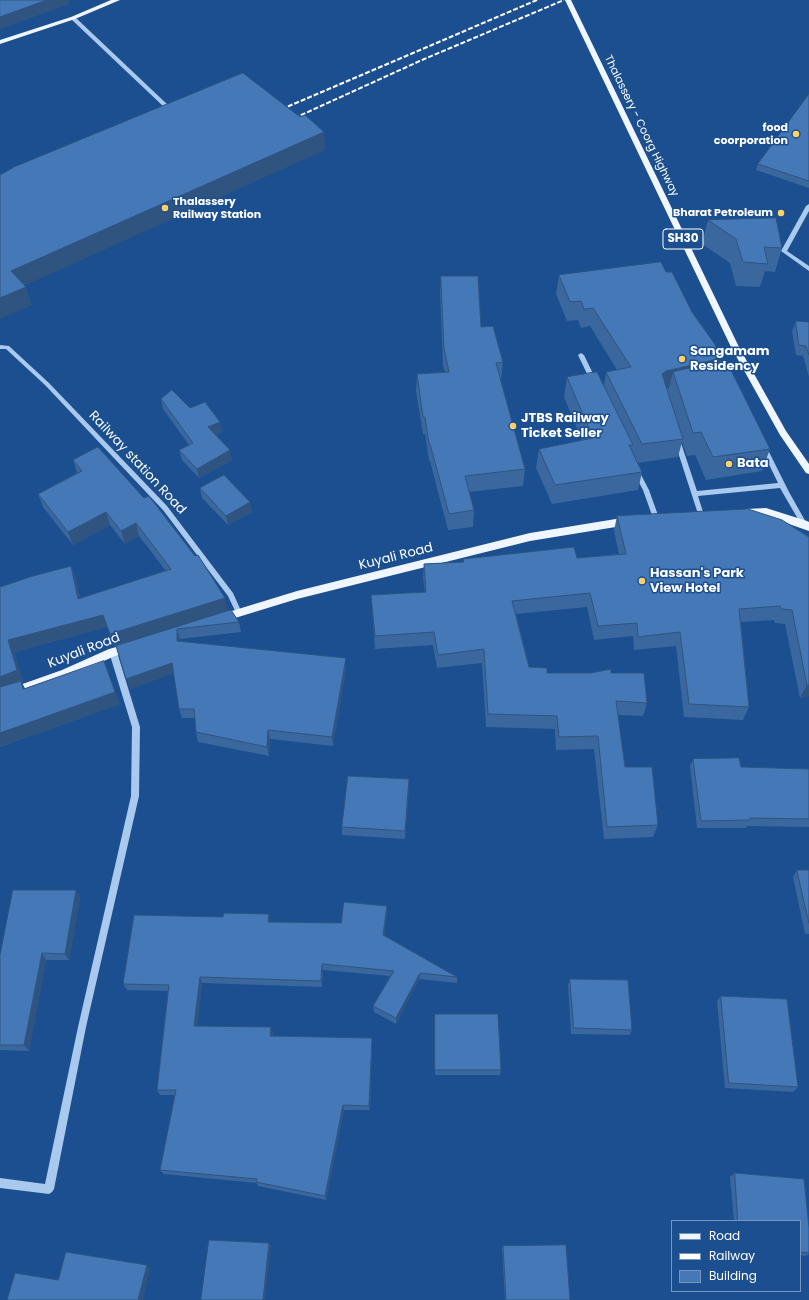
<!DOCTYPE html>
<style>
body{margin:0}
#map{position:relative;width:809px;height:1300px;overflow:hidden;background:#1b4f8f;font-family:Poppins,sans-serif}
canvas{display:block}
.legend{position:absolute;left:671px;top:1220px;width:130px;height:72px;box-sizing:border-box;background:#1b4f8f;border:1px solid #7695bc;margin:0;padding:5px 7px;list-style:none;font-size:12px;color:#fff}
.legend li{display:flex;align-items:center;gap:8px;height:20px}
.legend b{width:20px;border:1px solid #7695bc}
</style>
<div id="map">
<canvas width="809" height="1300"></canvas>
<ul class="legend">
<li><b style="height:5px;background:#f0f6ff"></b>Road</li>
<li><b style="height:5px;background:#fff"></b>Railway</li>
<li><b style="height:11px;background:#4478b7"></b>Building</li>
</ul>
</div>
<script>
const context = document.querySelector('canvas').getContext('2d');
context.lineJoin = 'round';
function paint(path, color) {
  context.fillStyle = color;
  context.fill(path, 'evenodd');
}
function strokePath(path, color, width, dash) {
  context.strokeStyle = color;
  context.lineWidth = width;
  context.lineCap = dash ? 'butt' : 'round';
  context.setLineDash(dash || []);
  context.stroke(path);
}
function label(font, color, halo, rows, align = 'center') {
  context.font = font + ' Poppins,sans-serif';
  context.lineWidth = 3;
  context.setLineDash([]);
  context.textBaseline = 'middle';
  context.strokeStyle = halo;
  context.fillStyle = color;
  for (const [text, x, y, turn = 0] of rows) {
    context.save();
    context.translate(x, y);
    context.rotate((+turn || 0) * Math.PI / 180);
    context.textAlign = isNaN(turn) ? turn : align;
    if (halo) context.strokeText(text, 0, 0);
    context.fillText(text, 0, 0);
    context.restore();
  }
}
const minor = new Path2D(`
 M71 17H75L169 106V108L159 110V108L164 107 71 19Z
 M809 204V211L787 251 809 266V271L781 251 806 206Z
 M0 345 9 346 49 383 167 506 233 593 242 613 241 615H237L228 596 163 510 45 385 6 349H0Z
 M581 353 584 355 597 382 596 383H592L591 382 578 355Z
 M675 438H677L680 440 697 491 778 483 761 448 764 446H766L789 492 807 524 806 526H802L780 488 698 496 704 515 701 517H699L674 440Z
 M634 469H638L649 490 659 518 658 520H654L653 518 643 490 633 471Z
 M113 649 115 650 117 652 140 727 139 796 86 1027 54 1189 52 1192 49 1194 0 1188V1178L45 1184 78 1027 131 796 132 727 109 652 111 650Z`);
const major = new Path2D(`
 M111 0H120L75 19 0 44V40L71 17Z
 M565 0H571L739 347 786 431 809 464V474L806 473 780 435 731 347Z
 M766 508 807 521 809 522V531L766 516 746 517 741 513 746 509Z
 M628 517 633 521 628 525 530 541 297 599 222 622 219 621 217 618 219 615 222 614 297 591 530 533Z
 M131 643 135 644 136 647 135 650 115 656 70 676 0 700V692L62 670 109 649Z`);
const rail = new Path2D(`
 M275 112 537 0
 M288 121 422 60 564 0`);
const wall = new Path2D(`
 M809 94V188L756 170 758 164Z
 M708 220 782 248 775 272 765 271 760 287 736 286 730 263 702 244Z
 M666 272 692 312 721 361 770 449 762 471 706 480 695 455 687 456 682 442 678 457 638 463 642 472 638 490 552 504 536 468 539 449 582 440 564 397 567 377 604 385 606 372 617 370 590 326 581 328 578 320 567 321 556 294 559 275Z
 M441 276 481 327 503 362 501 379H500L525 469 523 486 469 492 474 510 473 527 448 530 430 461H429L425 434H423L416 391 417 374 445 372 443 365 440 293Z
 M796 321 809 322V377L803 356 796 355 792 331Z
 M161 399 190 408 220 422 222 432 215 435 232 460 199 478 182 460 179 450 189 445 163 409Z
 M73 460 195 556 228 611 114 646 107 627 14 652 23 682 22 683 25 689 120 704 0 747V587L71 566 76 579 80 598 166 571 139 536 125 544 110 525 73 545 43 507 38 494 77 473Z
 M200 488 250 502 252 512 228 525 202 498Z
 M617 516 782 520 809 696 800 698 785 624 775 623 774 620 741 622 749 707 743 720 684 717 676 646 634 650 633 636 594 640 587 607 516 614 529 667 547 673H611L647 703 643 716 618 715 625 767 658 825 653 837 604 839 594 749 556 750 555 729 486 727 482 663 437 668 433 645 375 649 371 595 425 592 423 578 424 564 463 562V559L577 558 619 554 614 531Z
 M231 610 239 622 241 632 180 639V641L346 668 333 746 270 739 269 756 198 742 196 732 195 718H182L179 709 174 673 130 689 116 646Z
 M693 759 741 767 809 769V827L747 826 746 828H697L690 766Z
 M409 779V787L405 839 342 835V827Z
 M797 870H809V934H805L793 877Z
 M76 890 80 897 69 960H46L29 1051 0 1050V955Z
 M387 906V913L384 935 457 977V983L419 979 396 1024 374 1012 373 1006 390 976 323 970 322 987 202 983 197 1026 273 1032V1036L372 1038V1043L370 1110H344L326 1200 258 1186 256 1183 164 1174 160 1170 175 1095H160L157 1090 168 991 127 990 123 984 271 921 270 922 341 923Z
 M570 979 632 1030 630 1035 571 1034 568 985Z
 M721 996 798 1087 793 1092 725 1088 717 1001Z
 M435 1014 501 1070 500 1075H435Z
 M735 1173 804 1179 809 1228V1253L805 1252 809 1253V1254L806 1256 800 1255V1221H734L730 1177Z
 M503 1246 570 1300H505L502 1249Z`);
const shadedWall = new Path2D(`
 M47 0H69L70 4 0 29V17Z
 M324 132 325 150 17 289 11 271Z
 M26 287 32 305 0 319V298Z
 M722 358 717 377 673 372 669 388 662 390V374L666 371Z
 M220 422 222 432 210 437 208 427Z
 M230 450 232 460 199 478 197 469Z
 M250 502 252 512 228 525 226 516Z
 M106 512 110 525 73 545 68 532Z
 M136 523 139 536 125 544 121 531Z
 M71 566 76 579 83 611 78 599Z
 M225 598 228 611 114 646 110 634Z
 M103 615 107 627 14 652 23 682 22 683 27 692 0 691V677L8 640Z
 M177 629 180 639V651L177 641Z
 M346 658V668L333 746 332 737Z
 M104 661 120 704 0 747V733Z
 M172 663 175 673 130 689 126 679Z
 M807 685H809V696L800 698Z
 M268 730 270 739 269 756 267 747Z
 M409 779V787L405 839V831Z
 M76 890 80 897 69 960 65 954Z
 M387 906V913L384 941 383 935Z
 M269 914 271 921 270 929 268 922Z
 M42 953 46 960 29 1051 24 1045Z
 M322 964 323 970 322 987 321 981Z
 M420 973 419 979 396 1024V1018Z
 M200 977 202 983 197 1032 194 1026Z
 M271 1027 273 1032 272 1041 270 1036Z
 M372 1038V1043L370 1110 369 1106Z
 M343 1105 344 1110 326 1200 325 1196Z
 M269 1243 271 1246 265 1300H263Z
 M147 1265 150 1268 143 1300H138Z`);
const building = new Path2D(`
 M0 0H47L0 17Z
 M243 73 300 117 305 115 324 132 11 271 26 287 0 298V175L14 167Z
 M809 94V181L758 164Z
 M776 218 782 248 764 247 768 264 743 262 736 239 708 220Z
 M661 262 666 272H672L692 312 714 343 722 358 666 371 662 374 683 439 642 444 606 372 631 367 593 308 584 309 581 301 570 302 559 275Z
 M441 276H478L481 327 493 326 503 362 496 363 525 469 465 476 474 510 449 514 430 444H429L425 417H423L417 374 449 372 444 348Z
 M796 321 809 322V355L806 346 799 345Z
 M726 360 770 449 713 457 701 432 693 433 673 372Z
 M597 372 633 445H629L642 472 555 485 539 449 593 438 567 377Z
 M172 390 190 408 205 402 220 422 208 427 230 450 197 469 179 450 193 443 161 399Z
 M98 447 144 498 149 496 195 556 198 555 225 598 110 634 103 615 8 640 17 670 0 677V587L33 576 71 566 78 599 171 569 136 523 121 531 106 512 68 532 38 494 82 471 73 460Z
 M224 475 250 502 226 516 200 488Z
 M748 509 782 520 809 537V685H807L792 610 781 609 780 606 739 609 749 707 689 704 680 632 638 637 637 623 598 626 590 593 512 601 529 667 547 668V673H591L611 669V673H644L647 703 616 701 625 767H652L658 825 607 827 598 736 559 737 557 716 488 714 484 649 438 655 434 632 375 636 371 595 426 592 424 564 464 562 463 559 574 547 577 558 626 554 617 516Z
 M231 610 239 622 177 629V641L346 658 332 737 268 730 267 747 196 732 194 709H179L172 663 126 679 116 646Z
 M104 661 115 692 0 733V687L21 681 23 689Z
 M739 758 741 767 809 769V819L750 818V820L701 821 693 759Z
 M348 776 409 779 405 831 342 827Z
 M797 870H809V923Z
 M13 890H76L65 954 42 953 24 1045H0V955Z
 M344 902 387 906 383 935 457 977 420 973 396 1018 373 1006 394 971 322 964 321 981 200 977 194 1026 271 1027 270 1036 372 1038 369 1106 343 1105 325 1196 256 1182 257 1179 160 1170 176 1090H157L169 985 123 984 134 915 223 917 224 913 269 914 268 922 341 923Z
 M570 979 628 980 632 1030 574 1028Z
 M721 996 787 999 798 1087 729 1083Z
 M435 1014H498L501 1070H435Z
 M735 1173 804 1179 809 1228V1253L800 1252V1221H738Z
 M209 1240 269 1243 263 1300H201Z
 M566 1245 570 1300H506L503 1246Z
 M66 1252 147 1265 138 1300H7L15 1273 58 1280Z`);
const markers = [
 [796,134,4,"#ffd166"],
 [165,208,4,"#ffd166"],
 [781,213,4,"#ffd166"],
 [682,359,4,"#ffd166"],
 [513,426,4,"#ffd166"],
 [729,464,4,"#ffd166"],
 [642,581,4,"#ffd166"]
];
const farStreetnames = [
 ["Thalassery - Coorg Highway",641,126,64]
];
const farPoinames = [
 ["food",788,128],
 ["coorporation",788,141],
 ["Thalassery",173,202,"left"],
 ["Railway Station",173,215,"left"],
 ["Bharat Petroleum",773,213]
];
const shields = [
 [683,239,40]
];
const shieldNames = [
 ["SH30",683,239]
];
const poiNames = [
 ["Sangamam",690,352],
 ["Residency",690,367],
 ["JTBS Railway",521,419],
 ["Ticket Seller",521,434],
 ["Bata",737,464],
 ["Hassan's Park",650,574],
 ["View Hotel",650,589]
];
const streetNames = [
 ["Railway station Road",137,463,47],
 ["Kuyali Road",396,557,-14],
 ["Kuyali Road",84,651,-21]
];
paint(minor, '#a9c9ee');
paint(major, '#f0f6ff');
strokePath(rail, '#fff', 2, [5, 2]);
paint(wall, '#3a679d');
paint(shadedWall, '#305480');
paint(building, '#4478b7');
strokePath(building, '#305480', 1);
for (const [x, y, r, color] of markers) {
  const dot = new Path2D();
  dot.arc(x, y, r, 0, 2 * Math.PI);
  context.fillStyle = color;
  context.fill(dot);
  strokePath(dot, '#1b4f8f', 1.5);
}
label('11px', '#fff', '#1b4f8f', farStreetnames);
label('bold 11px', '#fff', '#1b4f8f', farPoinames, 'right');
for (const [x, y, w] of shields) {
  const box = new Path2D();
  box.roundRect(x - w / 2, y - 10, w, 20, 3);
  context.fillStyle = '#1b4f8f';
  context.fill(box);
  strokePath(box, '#fff', 1);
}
label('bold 12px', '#fff', null, shieldNames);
label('bold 13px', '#fff', '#1b4f8f', poiNames, 'left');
label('13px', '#fff', '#1b4f8f', streetNames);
</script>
